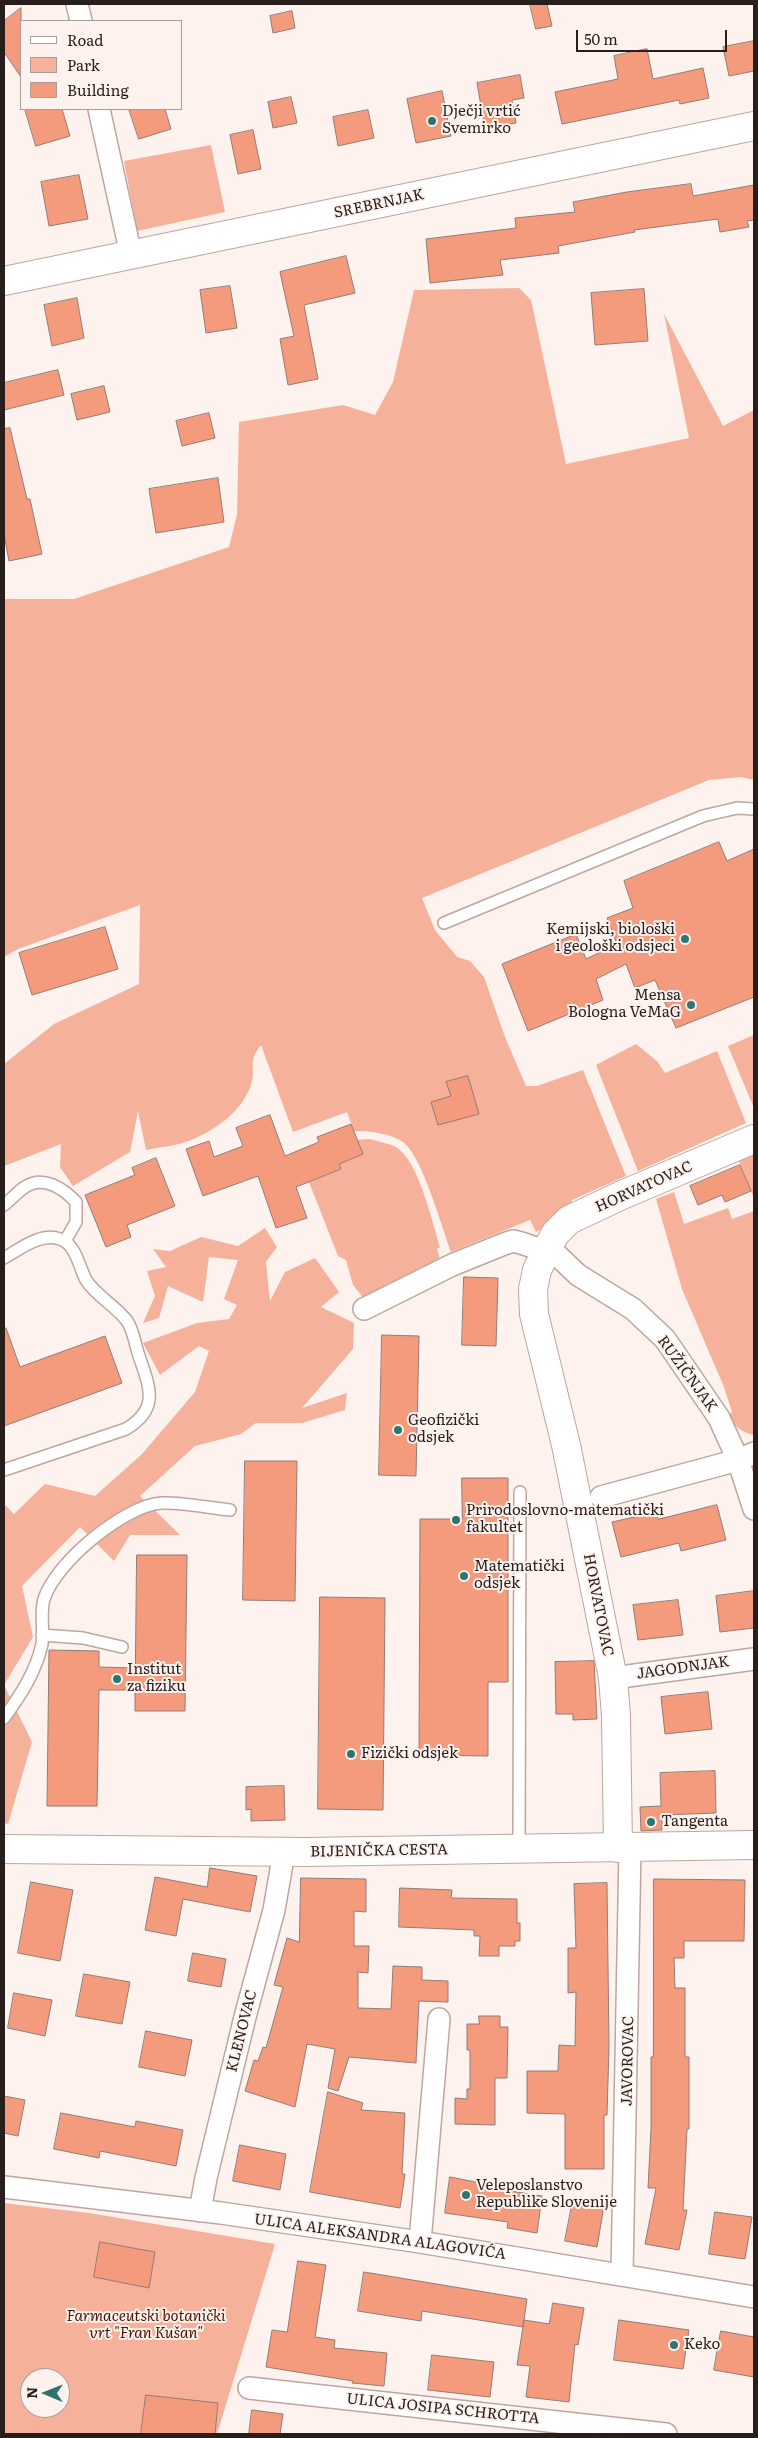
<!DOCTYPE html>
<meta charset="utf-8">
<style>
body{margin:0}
#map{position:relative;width:758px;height:2438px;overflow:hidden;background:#fdf2ee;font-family:Literata,serif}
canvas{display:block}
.frame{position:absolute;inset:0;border:5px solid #281e1b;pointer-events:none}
.legend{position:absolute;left:20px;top:20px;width:162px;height:90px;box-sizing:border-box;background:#fdf2ee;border:1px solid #a89d9a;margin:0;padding:6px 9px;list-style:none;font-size:15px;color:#281e1b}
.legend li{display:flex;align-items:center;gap:10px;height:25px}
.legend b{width:25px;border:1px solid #a89d9a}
.north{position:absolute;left:20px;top:2368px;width:50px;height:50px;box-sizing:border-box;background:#fdf2ee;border:1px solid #a89d9a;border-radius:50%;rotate:271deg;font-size:14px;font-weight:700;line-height:20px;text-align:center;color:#281e1b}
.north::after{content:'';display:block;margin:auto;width:18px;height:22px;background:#2c7570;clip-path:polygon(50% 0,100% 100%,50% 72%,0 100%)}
.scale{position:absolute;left:576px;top:30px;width:151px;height:22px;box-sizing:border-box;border:2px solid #281e1b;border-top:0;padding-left:6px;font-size:15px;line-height:18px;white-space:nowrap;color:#281e1b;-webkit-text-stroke:4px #fdf2ee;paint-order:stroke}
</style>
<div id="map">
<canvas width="758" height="2438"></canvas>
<div class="frame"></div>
<ul class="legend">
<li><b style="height:6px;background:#fff"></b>Road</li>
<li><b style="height:14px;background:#f6b19b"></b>Park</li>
<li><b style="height:14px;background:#f49b7e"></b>Building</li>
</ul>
<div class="north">N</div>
<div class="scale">50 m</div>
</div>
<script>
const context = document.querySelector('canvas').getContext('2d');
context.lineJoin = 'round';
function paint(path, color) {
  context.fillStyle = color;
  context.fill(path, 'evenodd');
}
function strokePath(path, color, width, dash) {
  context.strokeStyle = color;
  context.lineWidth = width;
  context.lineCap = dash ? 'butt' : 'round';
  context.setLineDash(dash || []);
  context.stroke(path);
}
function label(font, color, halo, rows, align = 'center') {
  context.font = font + ' Literata,serif';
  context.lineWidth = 4;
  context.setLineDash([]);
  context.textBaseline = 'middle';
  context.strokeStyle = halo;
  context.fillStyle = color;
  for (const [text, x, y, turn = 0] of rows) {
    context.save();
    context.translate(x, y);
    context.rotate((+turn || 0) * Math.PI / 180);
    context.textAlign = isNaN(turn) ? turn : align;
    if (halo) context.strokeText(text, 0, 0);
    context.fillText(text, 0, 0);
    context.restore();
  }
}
const green = new Path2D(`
 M211 145 225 212 137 231 124 161Z
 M519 288 531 300 566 464 689 438 664 314 723 426 754 410V780L741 777 709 780 422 898 435 930 457 957 470 961 484 977 505 1037 526 1086H537L583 1070 626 1176 572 1200 571 1205 549 1219 543 1228 536 1232 530 1220 451 1252C442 1227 422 1156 403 1142 390 1133 369 1131 354 1131L347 1112 293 1132 261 1045C246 1065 257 1067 251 1085 242 1111 216 1130 191 1140 177 1146 160 1147 146 1150L138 1111 130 1152 73 1186 60 1167 61 1144 4 1166V1064L54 1024 139 984 140 905 18 949 4 957V599H74L229 547 237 515 239 422 343 405 375 415 393 382 414 290Z
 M754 1035V1108L728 1046Z
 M636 1044 657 1061 665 1073 717 1051 746 1123 638 1171 596 1065Z
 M370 1139C378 1142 389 1143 396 1147 419 1161 432 1222 440 1247L437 1249 441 1263 365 1300 353 1285 346 1260 338 1256 309 1182 341 1169 339 1164 357 1140Z
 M754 1152V1199L738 1158Z
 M674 1192 684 1224 728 1208 732 1219 754 1211V1435C743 1433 733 1426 729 1415L732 1412 724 1387 682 1289 656 1199Z
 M265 1228 277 1247 266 1262 270 1301 285 1272 315 1258 339 1292 321 1307 354 1323 353 1349 302 1408 347 1393 345 1410 302 1423H256L241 1434 195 1446 140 1496 180 1535H130L114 1561 80 1527 22 1586 33 1637 4 1685 32 1742 8 1824 4 1823V1504L14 1514 45 1484 95 1496 142 1454 195 1392 209 1351 199 1346 160 1375 143 1343 197 1323 229 1319 237 1305 224 1299 238 1260 209 1257 203 1302 168 1286 159 1318 143 1323 155 1296 147 1271 166 1267 153 1249 170 1251 201 1237 238 1246Z
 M4 2203 89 2213 275 2244 217 2434H4ZM30 2378H60V2408H30Z`);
const building = new Path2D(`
 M530 4H547L552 26 536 29Z
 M21 8V77L4 52V21Z
 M292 11 295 28 273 33 270 16Z
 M754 41V71L729 76 723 47Z
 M647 49 653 79 703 68 709 98 680 104 679 100 562 124 555 92 618 79 614 56Z
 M520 75 524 98 512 100 516 123 485 129 477 83Z
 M442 91 451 136 416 143 407 99Z
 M291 97 297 123 273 128 268 102Z
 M25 109H62L70 136 36 146Z
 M129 109H165L171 129 139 139Z
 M368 110 374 138 338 146 333 117Z
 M253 130 261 169 238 174 230 135Z
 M79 175 88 219 49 226 41 182Z
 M691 184 693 196 754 185V220L747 221 749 227 720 232 718 219 634 230 635 232 558 246 559 253 500 260 503 275 430 283 426 239 516 228 515 218 575 212 573 202 627 192Z
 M346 256 355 293 304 305 318 379 288 385 280 339 294 336 280 272Z
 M230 286 237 328 206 333 200 290Z
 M644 289 648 341 595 345 591 293Z
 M77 298 84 338 52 346 44 305Z
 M58 370 64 395 4 410V383Z
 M104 386 110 412 77 420 71 394Z
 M209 413 215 438 182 446 176 421Z
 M10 428 27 499H30L42 554 9 561 4 534V429Z
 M218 478 224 522 156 533 149 489Z
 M719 842 727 861 754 849V997L676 1028 655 980 635 988 626 964 596 979 603 1000 528 1031 502 964 576 934 586 959 617 944 607 918 633 908 624 881Z
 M105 927 118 969 32 995 19 953Z
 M468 1076 479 1114 438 1125 431 1102 451 1096 446 1082Z
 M270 1115 285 1156 319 1142 317 1137 351 1124 363 1154 339 1164 341 1169 296 1187 307 1218 276 1228 258 1176 203 1196 186 1149 209 1141 214 1157 243 1146 236 1128Z
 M156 1158 175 1206 127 1225 131 1237 106 1247 85 1195 135 1175 132 1168Z
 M740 1165 751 1191 725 1202 722 1195 698 1205 690 1186Z
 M464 1277 498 1278 496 1346 462 1345Z
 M4 1328H6L20 1367 105 1336 122 1383 4 1426Z
 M382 1335 419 1336 416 1476 379 1475Z
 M245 1461H297L295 1601 243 1600Z
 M462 1478H508V1682H488V1756L419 1755 420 1519H462Z
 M717 1505 726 1540 681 1551 679 1543 621 1557 612 1522 657 1512 658 1519Z
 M137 1555H187L185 1711H135V1690H99L97 1806H47L49 1650 99 1651V1667L135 1668Z
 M754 1591V1628L720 1632 716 1596Z
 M320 1597 385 1598 383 1810 318 1809Z
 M678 1600 683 1635 638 1640 633 1605Z
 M594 1661 597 1719 573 1720V1714H556L555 1662Z
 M708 1692 712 1729 665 1734 661 1697Z
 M715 1771 716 1813 662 1815V1830L641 1831 640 1807 661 1806 660 1773Z
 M284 1786 285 1820 251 1821V1809L246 1810V1787Z
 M210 1868 257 1876 250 1912 183 1899 176 1936 145 1930 155 1877 207 1887Z
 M301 1878 366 1879V1912L354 1911V1946H369L368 1973 358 1972V2008L391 2009 393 1966 422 1967V1980L448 1981V2002L419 2001 416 2063 349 2057 338 2091 328 2088 335 2049 307 2044 295 2107 245 2091 254 2060 258 2061 263 2047 266 2048 283 1987 274 1985 287 1938 299 1942Z
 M654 1879 745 1880 744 1941H684V1958H674L675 1988H685V2057H689V2129H687L683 2210H687L679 2250 645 2244 656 2188H648L651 2129V2057H653Z
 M31 1882 73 1890 60 1961 18 1953Z
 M607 1883 609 2046 607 2115H604V2169H565V2114L527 2113V2071H558L559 2045 575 2046 576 1992 568 1993V1948H576L574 1884Z
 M400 1888 452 1890 451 1898 517 1899V1923H520V1941H515V1946H499V1956H479L480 1936H474V1930L399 1927Z
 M193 1953 226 1959 221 1987 188 1981Z
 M84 1974 130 1982 122 2024 76 2016Z
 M14 1993 52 2000 45 2036 8 2028Z
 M479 2016H500V2027H508L507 2078H495V2125L455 2124V2098L467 2099V2089H470V2050H467V2024H479Z
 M146 2031 192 2040 185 2076 139 2067Z
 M328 2092 363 2103 361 2110 405 2113 402 2174H405L400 2208 310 2192Z
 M4 2096 25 2100 18 2136 4 2133Z
 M61 2113 135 2127 136 2121 183 2130 176 2166 100 2151 99 2158 54 2149Z
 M240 2145 286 2154 280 2190 233 2181Z
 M450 2177 486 2184V2187L542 2196 537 2233 507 2228 508 2222 445 2213Z
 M573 2200 604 2206 597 2247 565 2241Z
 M715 2212 752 2217 745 2259 709 2254Z
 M100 2242 155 2252 149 2288 94 2277Z
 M298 2261 326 2265 315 2337 335 2340 334 2348 387 2353 384 2386 352 2383 353 2381 266 2367 272 2330 287 2332Z
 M364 2272 527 2299 523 2327 422 2311 421 2321 358 2311Z
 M553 2303 584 2308 578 2345 575 2344 569 2402 526 2397 530 2366 517 2365 524 2320 549 2324Z
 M619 2320 689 2330 683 2369 614 2360Z
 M721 2331 754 2337V2377L714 2370Z
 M432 2355 494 2362 490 2397 428 2390Z
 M146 2395 218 2403 215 2434H141Z
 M252 2410 283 2414 280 2434H249Z`);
const service = new Path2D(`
 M444 923 703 816 737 808 754 809
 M4 1205C11 1200 17 1192 25 1187 43 1175 63 1188 76 1202V1222L65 1241
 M4 1258C20 1249 41 1232 60 1239 76 1244 79 1267 86 1280 96 1296 116 1306 127 1321 133 1329 135 1343 138 1353 149 1386 161 1408 126 1429L4 1470
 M42 1635 83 1638 122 1647
 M4 1718C20 1696 36 1672 42 1644 44 1630 40 1613 44 1599 56 1562 124 1506 161 1503 182 1502 209 1508 230 1510
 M519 1849 520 1492`);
const minor = new Path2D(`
 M77 4 81 21
 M99 109 131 255
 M364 1309 452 1265 504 1244 513 1241 521 1243 557 1255 578 1275 633 1309 665 1339 719 1418 738 1460 754 1509
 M601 1497 738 1460 754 1453
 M613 1678 754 1659
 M4 2187 221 2213 420 2242 754 2297
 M200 2211 206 2178 245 2017 274 1910 284 1852
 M420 2242 439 2019
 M622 2274 630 1848
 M249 2388 666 2434`);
const tertiary = new Path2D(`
 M618 1848 616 1716 613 1678 566 1445 534 1314 533 1289 537 1270 555 1234 569 1220 622 1195 754 1139`);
const secondary = new Path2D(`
 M4 281 754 126
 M4 1849 306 1852 754 1845`);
const markers = [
 [432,121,5,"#2c7570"],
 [685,939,5,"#2c7570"],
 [691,1005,5,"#2c7570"],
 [398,1430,5,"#2c7570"],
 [456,1520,5,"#2c7570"],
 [464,1576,5,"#2c7570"],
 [117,1679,5,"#2c7570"],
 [351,1754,5,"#2c7570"],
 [651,1822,5,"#2c7570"],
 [466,2195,5,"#2c7570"],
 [674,2345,5,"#2c7570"]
];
const poiNames = [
 ["Dječji vrtić",442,112],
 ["Svemirko",442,129],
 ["Kemijski, biološki",675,930,"right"],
 ["i geološki odsjeci",675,947,"right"],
 ["Mensa",681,996,"right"],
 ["Bologna VeMaG",681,1013,"right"],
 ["Geofizički",408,1421],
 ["odsjek",408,1438],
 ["Prirodoslovno-matematički",466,1511],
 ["fakultet",466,1528],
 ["Matematički",474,1567],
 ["odsjek",474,1584],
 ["Institut",127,1670],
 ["za fiziku",127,1687],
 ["Fizički odsjek",361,1754],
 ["Tangenta",661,1822],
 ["Veleposlanstvo",476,2186],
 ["Republike Slovenije",476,2203],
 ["Keko",684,2345]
];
const streetNames = [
 ["SREBRNJAK",379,204,-12],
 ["HORVATOVAC",644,1187,-24],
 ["RUŽIČNJAK",687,1374,54],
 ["HORVATOVAC",598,1605,79],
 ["JAGODNJAK",683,1668,-8],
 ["BIJENIČKA CESTA",379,1851,-1],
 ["KLENOVAC",242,2031,-76],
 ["JAVOROVAC",628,2061,-89],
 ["ULICA ALEKSANDRA ALAGOVIĆA",380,2237,8],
 ["ULICA JOSIPA SCHROTTA",443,2409,6]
];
const parkNames = [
 ["Farmaceutski botanički",146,2317],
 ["vrt \"Fran Kušan\"",146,2334]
];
paint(green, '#f6b19b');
paint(building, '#f49b7e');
strokePath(building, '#947b74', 1);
strokePath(service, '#bfa59d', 14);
strokePath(minor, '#bfa59d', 24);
strokePath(tertiary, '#bfa59d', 30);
strokePath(secondary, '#bfa59d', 30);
strokePath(service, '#fff', 11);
strokePath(minor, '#fff', 21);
strokePath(tertiary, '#fff', 28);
strokePath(secondary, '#fff', 28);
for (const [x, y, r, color] of markers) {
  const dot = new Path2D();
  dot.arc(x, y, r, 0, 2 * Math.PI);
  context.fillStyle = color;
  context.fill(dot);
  strokePath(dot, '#fdf2ee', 2);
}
label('15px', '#281e1b', '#fdf2ee', poiNames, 'left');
label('15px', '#281e1b', '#fdf2ee', streetNames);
label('italic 15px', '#4b1502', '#fdf2ee', parkNames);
</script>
